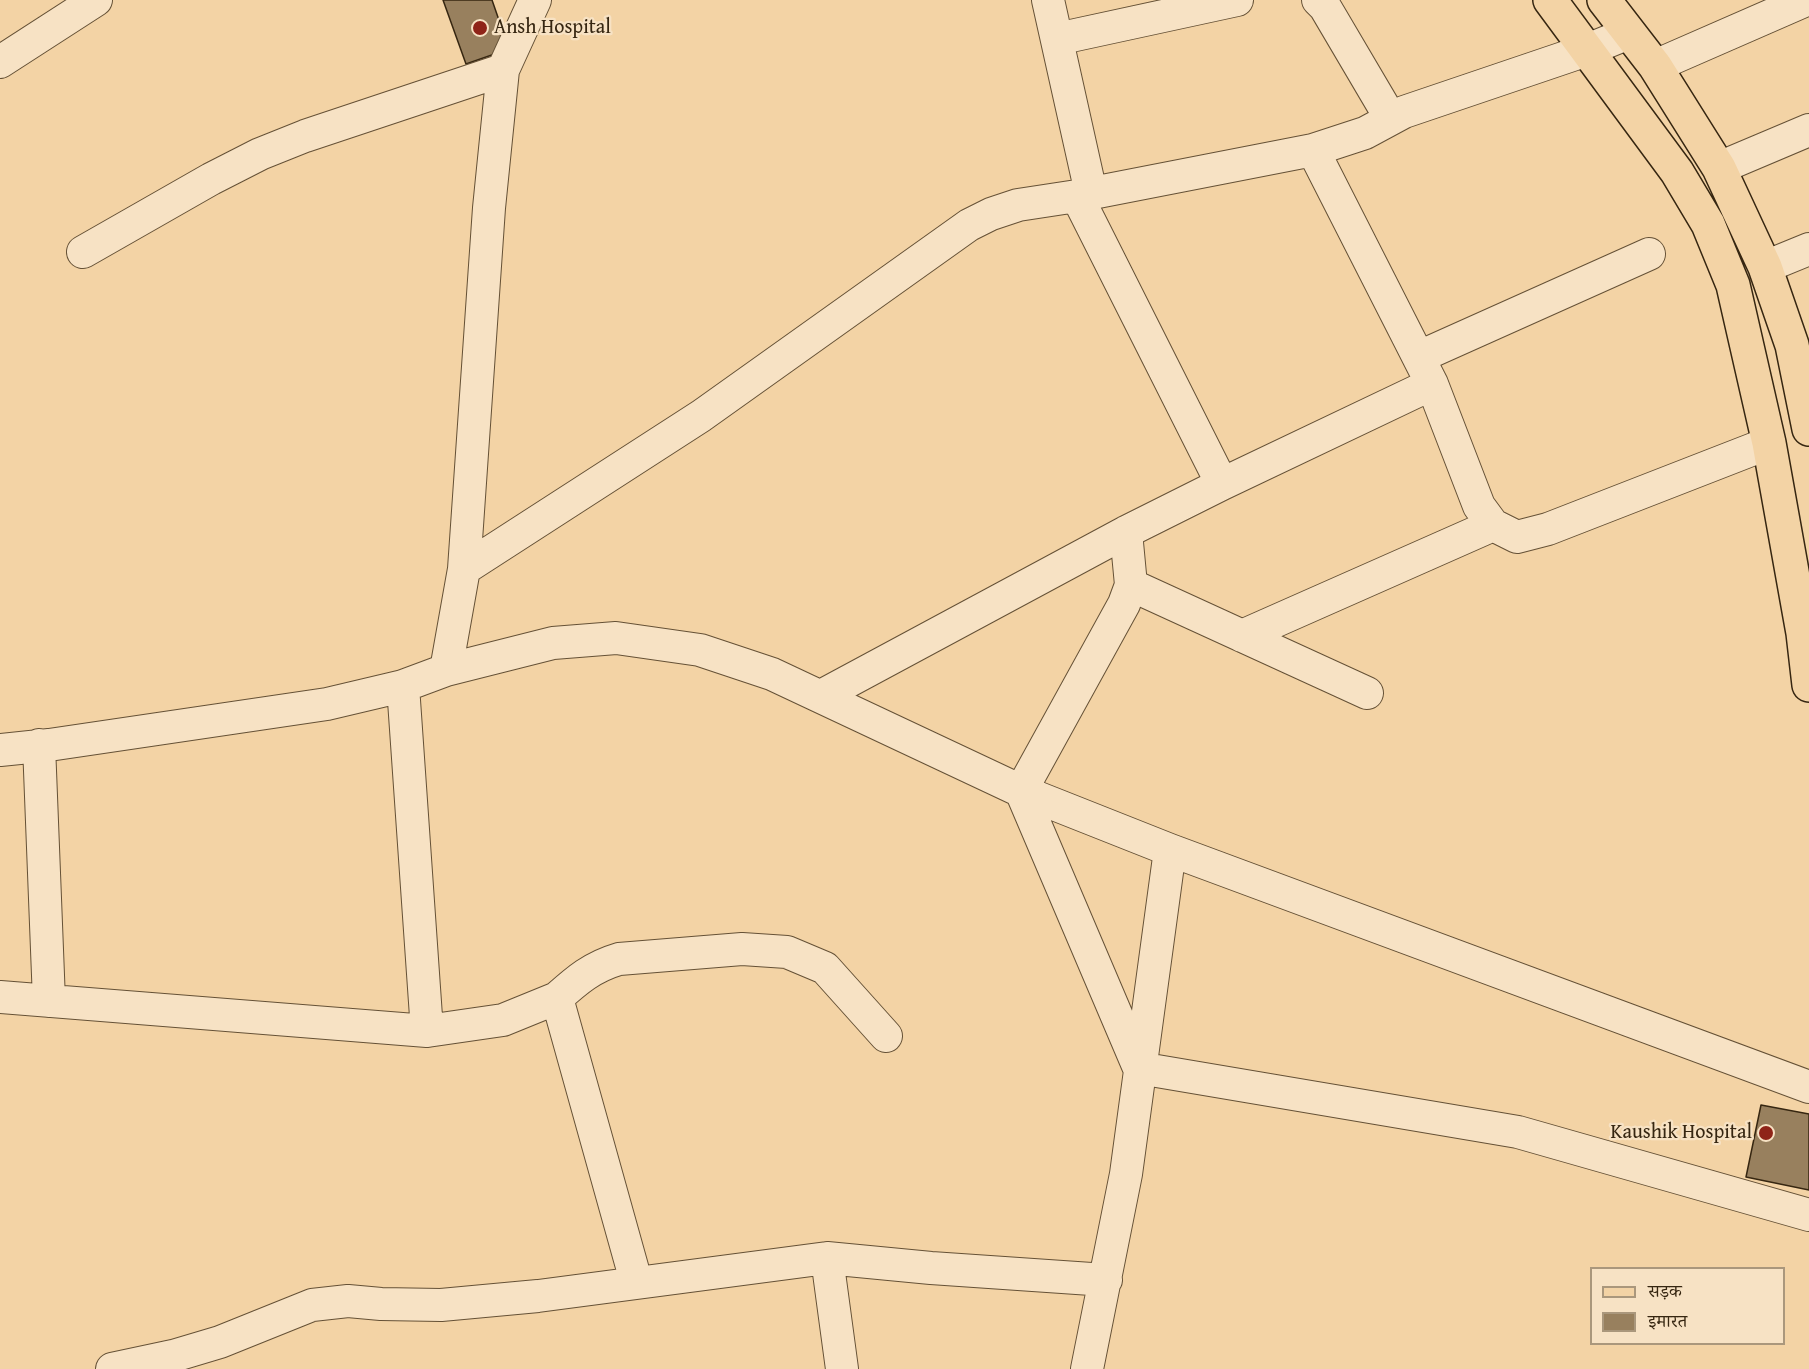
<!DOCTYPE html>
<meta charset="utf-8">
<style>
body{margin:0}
#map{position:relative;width:1809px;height:1369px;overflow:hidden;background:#f3d3a5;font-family:"Gentium Book Plus","Noto Serif Devanagari",serif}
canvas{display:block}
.legend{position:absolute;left:1590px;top:1267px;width:195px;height:78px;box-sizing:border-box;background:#f7e2c4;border:2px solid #aa977c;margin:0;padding:8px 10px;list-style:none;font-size:18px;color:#362611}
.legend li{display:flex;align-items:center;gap:12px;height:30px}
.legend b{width:30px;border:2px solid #aa977c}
</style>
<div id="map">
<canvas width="1809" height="1369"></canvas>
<ul class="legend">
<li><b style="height:8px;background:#f3d3a5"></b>सड़क</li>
<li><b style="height:16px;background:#98805e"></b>इमारत</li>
</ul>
</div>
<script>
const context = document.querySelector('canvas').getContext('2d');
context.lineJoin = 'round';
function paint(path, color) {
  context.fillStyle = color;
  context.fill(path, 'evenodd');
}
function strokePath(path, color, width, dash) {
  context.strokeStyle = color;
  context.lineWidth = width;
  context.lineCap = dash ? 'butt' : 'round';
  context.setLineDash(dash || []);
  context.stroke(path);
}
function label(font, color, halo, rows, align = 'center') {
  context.font = font + ' "Gentium Book Plus",serif';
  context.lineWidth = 4.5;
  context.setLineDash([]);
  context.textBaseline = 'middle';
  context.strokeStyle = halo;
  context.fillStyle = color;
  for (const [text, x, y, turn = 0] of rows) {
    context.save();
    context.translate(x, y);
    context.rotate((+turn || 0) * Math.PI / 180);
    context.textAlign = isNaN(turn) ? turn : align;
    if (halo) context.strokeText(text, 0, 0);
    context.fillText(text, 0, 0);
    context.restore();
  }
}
const building = new Path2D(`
 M443 0H492L509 49 466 64Z
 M1761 1105 1809 1114V1190L1746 1177Z`);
const minor = new Path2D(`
 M1048 0 1091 193
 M1318 0 1325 7 1391 119
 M1057 39 1237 0
 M0 62 96 0
 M1655 66 1806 0
 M1313 150 1432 384 1479 506 1493 525 1517 537 1548 529 1769 443
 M1719 168 1809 130
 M1077 196 1222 484
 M83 252 211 179 260 154 305 136 503 70
 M1765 267 1809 249
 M1419 357 1649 254
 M1126 532 1131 585 1124 604 1021 791 1139 1068 1518 1132 1809 1215
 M464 569 701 416 969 225 991 214 1018 205 1077 196 1313 150 1365 133 1404 112 1587 50 1629 33
 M1131 585 1367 693
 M1242 636 1493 525
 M446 670 464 569 489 208 503 70 535 0
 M403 686 427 1031
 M821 696 1126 532 1222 484 1432 384
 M39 745 49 1001
 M0 750 49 745 327 704 403 686 446 670 553 643 616 638 700 650 772 674 1021 791 1170 850 1809 1087
 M0 997 427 1031 503 1020 557 998 636 1281
 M557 998C577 980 592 967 619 959L742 949 787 952 825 968 886 1036
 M112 1369 173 1356 220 1342 312 1305 348 1301 381 1304 441 1305 538 1296 827 1258
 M842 1369 827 1258 931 1268 1106 1280
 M1087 1369 1126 1174 1170 850`);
const major = new Path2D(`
 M1550 0 1677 172 1708 224 1733 285 1769 443 1803 633 1809 685
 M1604 0 1655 66 1719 168 1765 267 1792 345 1809 429`);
const markers = [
 [480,28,8,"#8f2418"],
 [1766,1133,8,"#8f2418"]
];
const poiNames = [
 ["Ansh Hospital",494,28],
 ["Kaushik Hospital",1752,1133,"right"]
];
paint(building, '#98805e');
strokePath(building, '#362611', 1.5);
strokePath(minor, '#655136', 34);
strokePath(major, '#362611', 36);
strokePath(minor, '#f7e2c4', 32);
strokePath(major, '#f3d3a5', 33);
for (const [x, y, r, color] of markers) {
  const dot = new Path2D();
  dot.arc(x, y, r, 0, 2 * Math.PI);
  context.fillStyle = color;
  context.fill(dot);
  strokePath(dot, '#f7e2c4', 2);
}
label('20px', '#362611', '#f7e2c4', poiNames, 'left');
</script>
